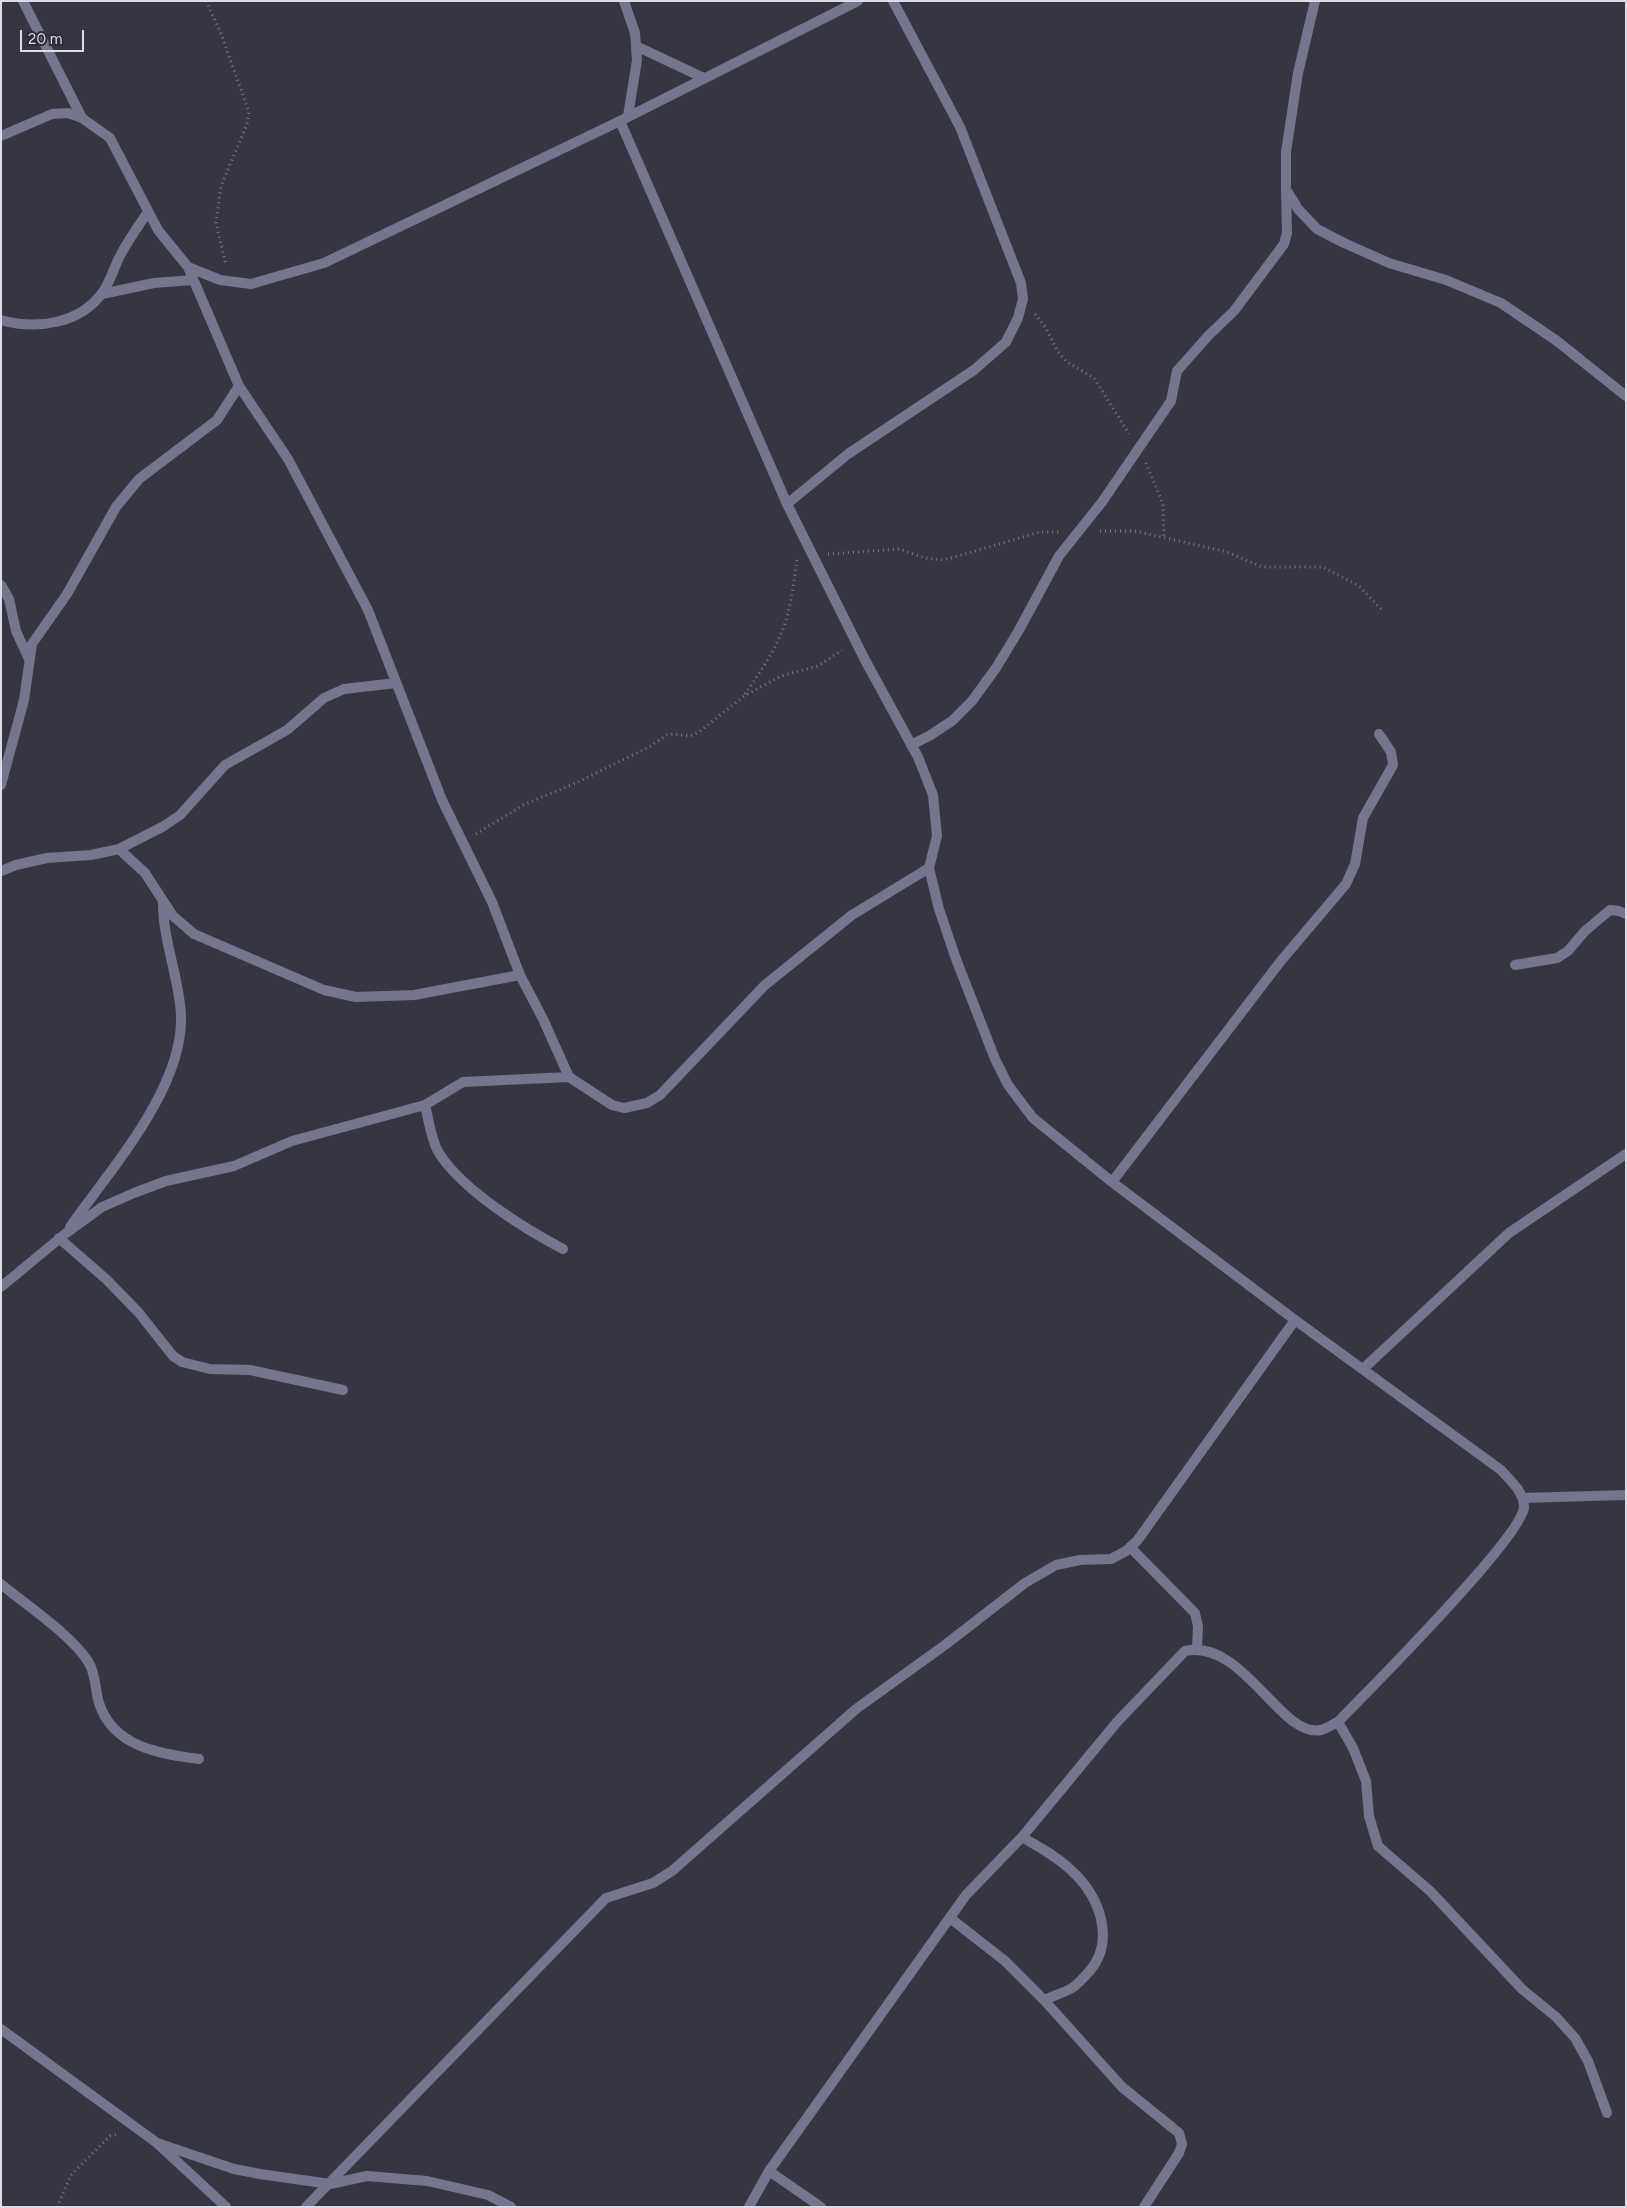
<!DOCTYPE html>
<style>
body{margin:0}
#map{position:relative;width:1627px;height:2208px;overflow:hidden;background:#363643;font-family:Figtree,sans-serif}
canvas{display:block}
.frame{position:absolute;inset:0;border:2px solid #dcdce4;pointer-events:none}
.scale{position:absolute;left:20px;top:30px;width:64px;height:22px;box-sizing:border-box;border:2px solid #dcdce4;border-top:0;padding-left:6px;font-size:15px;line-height:18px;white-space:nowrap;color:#dcdce4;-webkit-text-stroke:4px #2c2c38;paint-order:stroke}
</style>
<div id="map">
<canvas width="1627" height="2208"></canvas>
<div class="frame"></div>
<div class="scale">20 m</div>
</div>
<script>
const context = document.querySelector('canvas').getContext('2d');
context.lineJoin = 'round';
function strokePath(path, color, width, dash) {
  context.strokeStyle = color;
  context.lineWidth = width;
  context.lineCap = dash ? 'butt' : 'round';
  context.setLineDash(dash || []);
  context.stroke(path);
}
const path = new Path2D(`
 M206 1 220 31 249 112 247 124 221 186 216 223 226 265
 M1035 314 1046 328 1058 352 1067 362 1094 378 1129 434
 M1146 463 1163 504 1164 538
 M1100 531H1135L1227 552 1262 567H1323L1359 586 1381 609
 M828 554 899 549 925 558 944 560 1040 532H1059
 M745 694C763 668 782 641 789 609 793 593 794 576 797 560
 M476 834 523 805 578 782 649 747 667 735 674 734 690 736 699 732 744 696 781 676 818 666 842 650
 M57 2207 71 2175 110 2136 119 2134`);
const minor = new Path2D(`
 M23 1 82 118
 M624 1 635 33 637 60 628 116
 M1315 1 1298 73 1286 152V189L1298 209 1317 229 1342 242 1389 263 1446 280 1501 303 1557 341 1626 396
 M636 46 704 78
 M620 121 787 504 865 660 918 757 933 795 937 836 929 868 939 909 956 959 995 1059 1008 1085 1033 1118 1112 1182 1295 1320 1501 1470C1510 1480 1524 1492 1524 1507 1523 1536 1366 1693 1338 1722L1353 1748 1366 1781 1369 1816 1378 1846 1430 1891 1522 1989 1556 2017 1575 2038 1588 2061 1607 2113
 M1 136 52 114 68 113 82 118 110 138 158 230 188 267 220 280 251 284 324 263 620 121 858 1
 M188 267 239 386 288 459 368 610 442 800 492 902 520 975 543 1019 569 1077
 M102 294 154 283 193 280
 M1 320C37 330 80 324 103 292 111 280 114 267 121 254 129 239 139 225 148 212
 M787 504 848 454 974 370 1006 342 1018 318 1023 299 1021 283 960 127 893 1
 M1 585 9 599 16 631 29 659
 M911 745 929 736 952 721 972 701 996 668 1019 630 1059 556 1102 502 1171 401 1177 371 1208 336 1234 311 1284 244 1287 233 1286 189
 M1 785 24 700 32 644 67 594 116 507 139 479 217 420 239 386
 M119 849 145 873 173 916 194 934 324 990 356 997 414 995 520 975
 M1 871 16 865 47 858 91 855 119 849 164 826 180 815 225 765 287 730 324 698 344 689 396 683
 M1515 965 1557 958 1568 951 1585 931 1610 910 1619 911 1626 914
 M425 1105C429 1121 431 1140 439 1153 462 1190 525 1229 563 1249
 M1112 1182 1280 962 1346 884 1355 864 1363 818 1393 765 1391 752 1379 734
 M70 1227C110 1170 184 1088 181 1015 179 977 163 941 163 903
 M59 1238 107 1280 139 1313 173 1356 182 1362 210 1369 250 1370 343 1390
 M1 1287 65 1234 102 1207 134 1193 166 1181 234 1166 292 1141 425 1105 463 1082 569 1077 612 1105 624 1108 647 1103 660 1095 765 985 852 915 929 868
 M1363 1369 1509 1233 1626 1154
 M1523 1498 1626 1495
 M1130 1547 1195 1613 1198 1626 1197 1648
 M1 1584C26 1605 73 1636 89 1663 96 1675 95 1690 99 1703 113 1747 160 1754 199 1759
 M1022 1837C1039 1847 1058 1857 1072 1871 1101 1898 1117 1944 1086 1975 1082 1979 1077 1985 1072 1988 1063 1993 1053 1996 1044 2000
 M950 1918 1005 1961 1044 2000 1122 2087 1179 2133 1182 2144 1179 2153 1144 2207
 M1 2029 157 2143 226 2207
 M157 2143 234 2169 260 2174 330 2184 367 2176 427 2181 488 2195 511 2207
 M769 2171 821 2207
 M306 2207 606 1898 653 1883 672 1871 856 1709 945 1645 1025 1583 1056 1565 1080 1560 1111 1559 1126 1551 1137 1541 1295 1320
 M749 2207 769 2171 966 1895 1022 1837 1117 1722 1185 1651C1243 1638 1281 1739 1321 1730 1326 1729 1333 1724 1338 1722`);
strokePath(path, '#797984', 3, [1, 4]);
strokePath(minor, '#75758d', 10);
</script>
